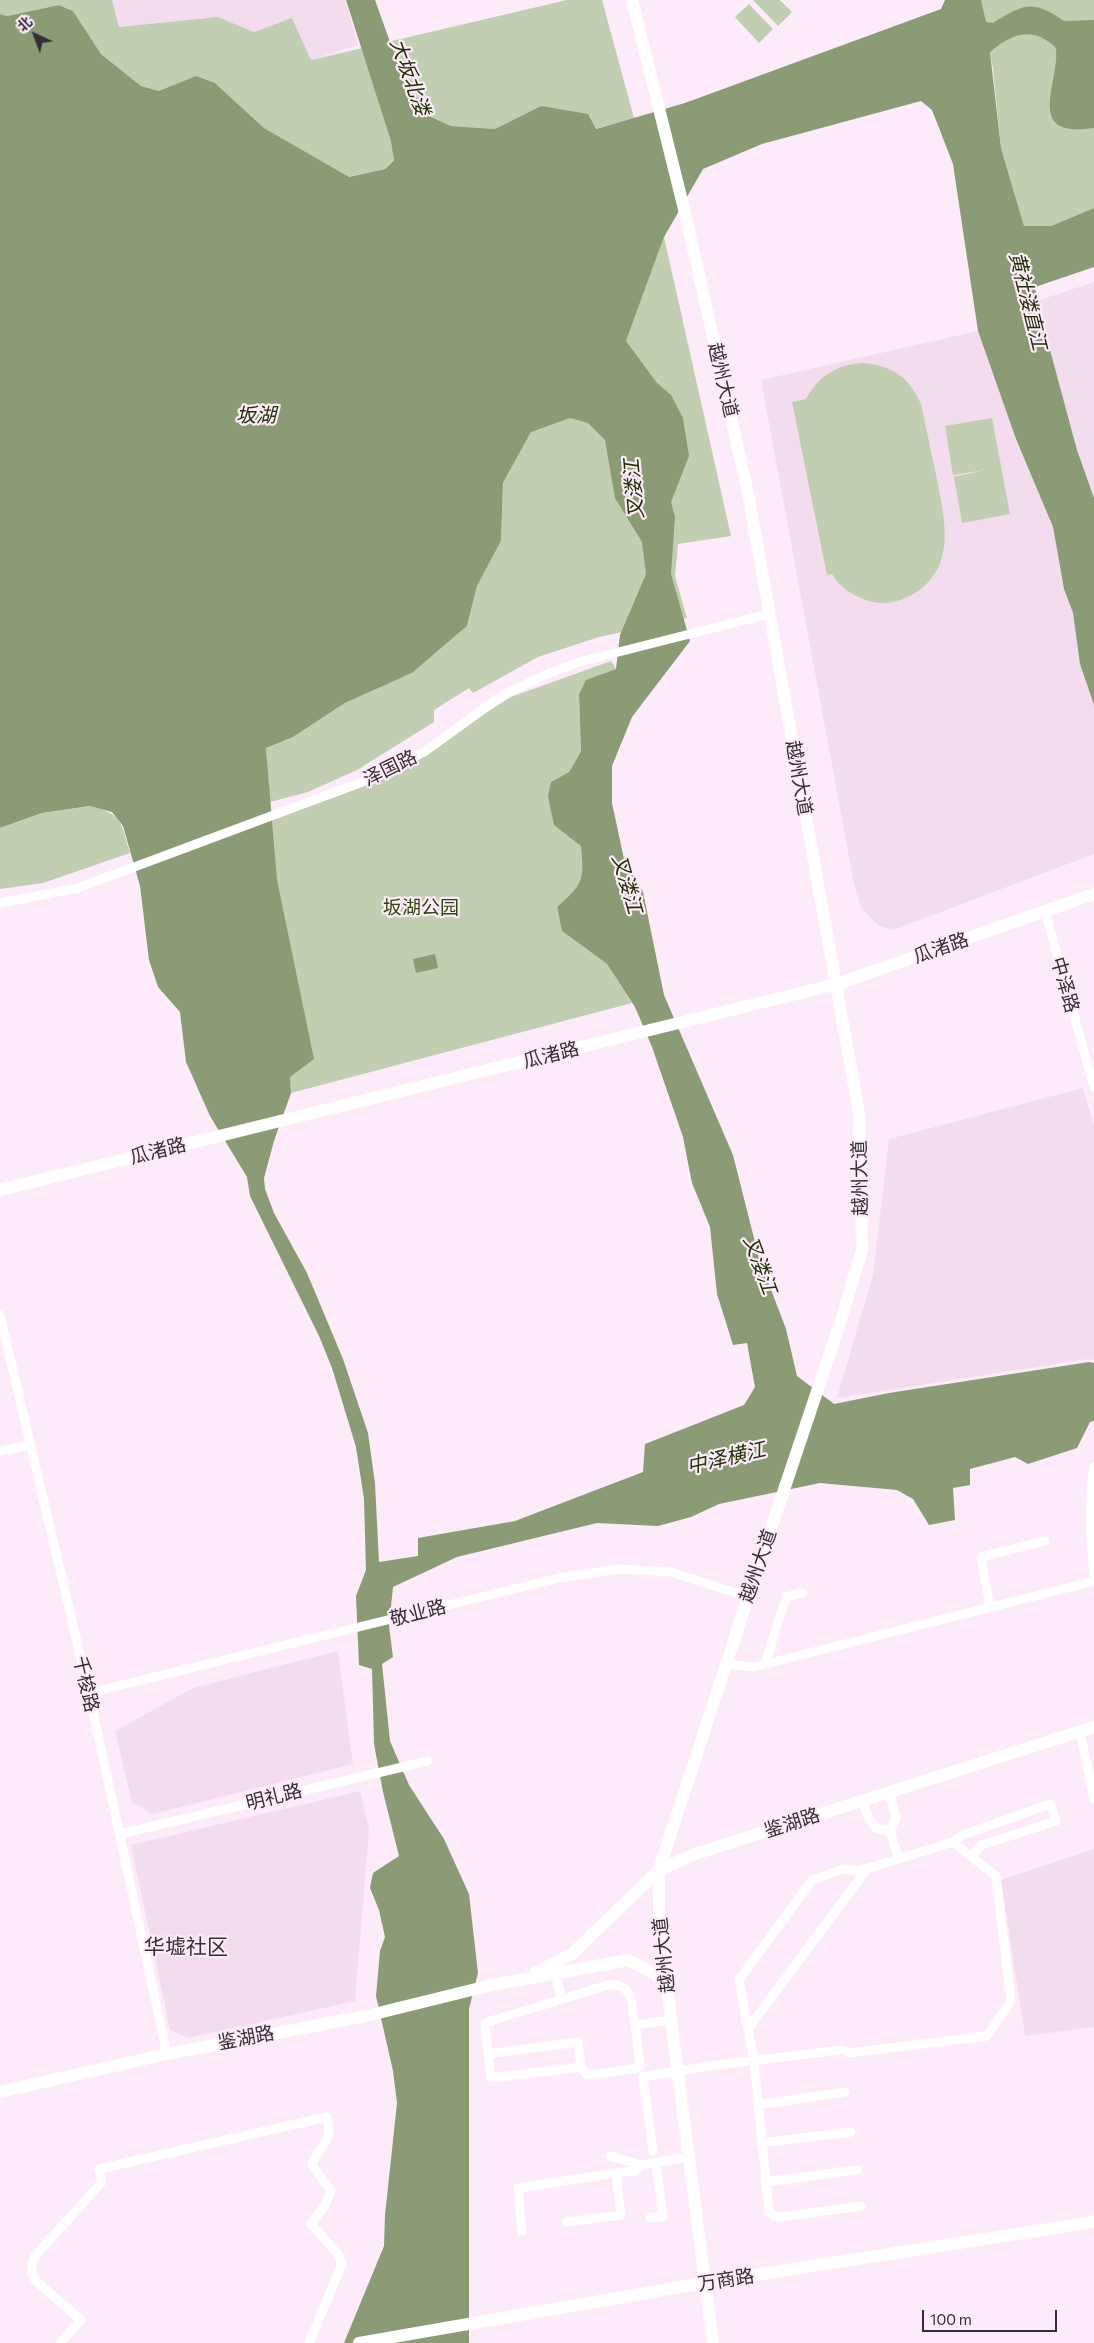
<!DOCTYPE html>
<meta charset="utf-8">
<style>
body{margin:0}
#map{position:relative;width:1094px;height:2343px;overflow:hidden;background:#fdebf9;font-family:Commissioner,"Noto Sans SC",sans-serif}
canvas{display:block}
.north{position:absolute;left:10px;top:10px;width:50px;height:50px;-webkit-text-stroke:4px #fdebf9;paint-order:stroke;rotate:317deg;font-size:14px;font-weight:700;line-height:20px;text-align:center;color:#352e34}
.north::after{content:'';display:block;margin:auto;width:18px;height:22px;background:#352e34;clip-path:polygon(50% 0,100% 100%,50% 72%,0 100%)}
.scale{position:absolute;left:922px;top:2310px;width:135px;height:22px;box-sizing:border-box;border:2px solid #352e34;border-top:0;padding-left:6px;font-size:15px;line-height:18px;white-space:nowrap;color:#352e34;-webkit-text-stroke:4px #fdebf9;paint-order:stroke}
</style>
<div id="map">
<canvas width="1094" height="2343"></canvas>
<div class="north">北</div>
<div class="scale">100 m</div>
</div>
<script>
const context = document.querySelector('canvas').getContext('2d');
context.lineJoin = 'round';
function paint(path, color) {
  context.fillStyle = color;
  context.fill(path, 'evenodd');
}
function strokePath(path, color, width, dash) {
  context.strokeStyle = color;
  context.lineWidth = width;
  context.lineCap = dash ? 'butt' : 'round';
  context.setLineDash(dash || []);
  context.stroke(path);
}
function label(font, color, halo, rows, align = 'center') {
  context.font = font + ' Commissioner,"Noto Sans SC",sans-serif';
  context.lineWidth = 4.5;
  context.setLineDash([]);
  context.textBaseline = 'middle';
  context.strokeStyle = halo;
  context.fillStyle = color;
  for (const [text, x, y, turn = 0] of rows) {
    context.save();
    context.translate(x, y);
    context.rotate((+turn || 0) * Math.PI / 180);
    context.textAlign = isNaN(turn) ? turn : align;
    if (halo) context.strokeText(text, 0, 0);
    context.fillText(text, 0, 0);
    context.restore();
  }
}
const built = new Path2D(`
 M112 0H345L358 45 311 60 292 18 254 32 218 17 119 27Z
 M1094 282V498L1077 450 1039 309 1040 300Z
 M978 331 1016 439 1053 527 1064 589 1073 613 1080 664 1094 705V854L893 930 878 925 861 908 854 884 761 380Z
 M1083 1088 1094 1126V1360L1088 1359 837 1398 873 1275 889 1139Z
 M338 1651 353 1764 152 1814 132 1802 115 1731 193 1688Z
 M360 1791 369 1829 355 2001 189 2038 170 2030 131 1845Z
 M1094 1849V2027L1025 2036 1001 1880Z`);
const green = new Path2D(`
 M0 0H112L119 27 218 17 254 32 292 18 311 60 567 0H602L634 118 595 129 541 106 495 129 451 126 431 117 385 169 348 177 264 128 215 83 159 91 141 86 101 54 73 11 59 5 7 16 0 14Z
 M753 0H780L792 12 778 26Z
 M981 0H1094V208L1051 226H1024L1001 148 993 69Z
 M749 4 773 29 759 43 735 17Z
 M664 237 731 536 678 544 675 576 687 618 599 637 538 657 473 693 469 688 434 710V722L357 770 308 792 270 802 266 748 293 737 345 703 412 673 467 626 477 586 501 541 503 483 531 432 626 341Z
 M863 363C893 366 908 376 921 404 926 427 931 451 936 475 944 516 958 566 915 593 905 599 894 603 883 603 862 602 842 591 832 574L827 575 792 402 806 399C819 376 835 365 863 363Z
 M992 418 1010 514 962 523 954 477 985 470 953 475 945 426Z
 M611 661 616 669 587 680 579 694 581 750 569 772 551 782C565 809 592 843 584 875 580 888 567 898 557 907L562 931 607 964 632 1003 291 1093 272 819 341 795 409 767 473 721 511 697Z
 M91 806C124 815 120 822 130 853L43 883 0 889V828L42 813Z`);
const water = new Path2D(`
 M346 0H375L404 81 431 117 451 126 495 129 541 106 588 114 596 129 685 103 941 9 945 0H981L986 22 993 23C1025 3 1033 0 1064 21L1094 20V128C1023 139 1060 83 1056 48 1033 26 1013 33 990 52L1001 148 1024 226H1051L1094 208V267L1035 287 1039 309 1077 450 1094 498V705L1080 664 1073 613 1064 589 1053 527 1016 439 978 331 953 164 932 110 921 101 762 144 703 169 664 237 626 341 657 383 671 395 683 418 689 456 671 502 675 517 671 574 690 641 632 717 612 766V803L624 859 643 892 664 995 733 1155 759 1258 786 1329 797 1376 834 1404 889 1393 1089 1362 1094 1363V1421L1090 1422 1077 1448 1028 1464 1015 1457 970 1469V1485L953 1488 955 1520 929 1525 913 1499 897 1490 820 1483 719 1504 691 1517 658 1526 597 1523 457 1557 393 1587 389 1626 393 1657 382 1664 390 1741 409 1785 444 1839 469 1894 478 1973 469 2009V2343H344L384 2246 385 2215 397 2103 393 2071 376 1996 380 1951 385 1937 379 1910 370 1888 373 1873 399 1856 383 1792 374 1744 372 1669 359 1665 356 1596 366 1570 364 1499 356 1447 332 1368 319 1336 250 1196 247 1177 210 1116 186 1062 180 1012 158 987 149 960 140 886 123 826 112 812 90 806 42 813 0 828V14L7 16 59 5 73 11 101 54 141 86 159 91 196 76 215 83 264 128 349 177 385 169 394 160 391 141ZM570 418 588 423 605 440 615 498 642 542 646 574 620 635 616 669 586 680 579 694 581 751 569 772 551 782 548 796 554 825 581 846C584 881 584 883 557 907L562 931 607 964 635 1007 652 1047 683 1137 692 1183 710 1227 717 1294 733 1345 747 1343 755 1387 744 1405 645 1444 643 1472 515 1521 418 1538V1556L379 1562 375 1483 368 1433 343 1359 307 1273 274 1213 265 1189 264 1178 274 1141 291 1093 290 1077 314 1059 277 880 266 748 293 737 345 703 412 673 467 626 477 586 501 541 503 483 531 432Z
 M435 954 438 968 416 973 413 959Z`);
const street = new Path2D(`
 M0 903 78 888 365 781 424 752 503 695 545 675 579 662 769 614
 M1045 911 1094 1087
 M0 1315 89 1693 167 2054
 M0 1451 30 1445
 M1094 1467C1088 1502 1090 1538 1094 1574
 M990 1607 981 1557 1045 1541
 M726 1664 754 1667 1094 1581
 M765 1664 786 1597 803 1593
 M89 1693 559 1578 619 1569 671 1572 748 1597
 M1080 1732 1094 1799
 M862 1801 869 1818 876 1828 885 1830 893 1827 896 1817 889 1792
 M120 1834 428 1761
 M953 1842 963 1835 1050 1804 1056 1821 982 1845 971 1857
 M555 1973 562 1999
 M635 2025 640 2064 637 2068 592 2075H587L581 2067 491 2078 485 2028 486 2023 491 2021 608 1985C635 1983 631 2004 635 2025L671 2020
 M748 2029 867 1869
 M488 2054 578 2042 581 2067
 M758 2105 845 2092
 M761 2143 851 2132
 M653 2151 643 2077 716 2065 842 2050 850 2053 987 2036 1011 2001 996 1876 953 1842 899 1859 889 1829
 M610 2156 641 2165 688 2157
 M765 2182 857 2170
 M861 2206 781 2217 774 2216 769 2211 754 2061 739 1980 812 1880 844 1869 858 1871 899 1859
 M650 2218 663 2216 656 2163
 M566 2222 621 2215 616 2173 635 2171 641 2165
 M522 2231 518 2188 616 2173
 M60 2343 81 2320 36 2281C30 2272 31 2266 35 2256L102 2182 99 2169 327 2117C334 2144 320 2143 312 2165L331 2191 325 2205 311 2224 338 2254 342 2264 309 2343`);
const secondary = new Path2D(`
 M632 0 686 217 748 493 859 1113 862 1250 841 1320 748 1597 659 1870V1912L671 2020 713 2343
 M0 1190 837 984 1094 894
 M535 1973 572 1954 659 1870 695 1854 1094 1727
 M0 2092 167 2054 366 2016 492 1985 628 1960 653 1973 667 1985
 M359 2343 704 2283 1094 2222`);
const streetNames = [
 ["越州大道",723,380,77],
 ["泽国路",390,768,-26],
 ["越州大道",799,778,80],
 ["瓜渚路",941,948,-19],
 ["中泽路",1065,985,74],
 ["瓜渚路",551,1055,-14],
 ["瓜渚路",158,1151,-14],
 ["越州大道",860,1178,-91],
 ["越州大道",758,1566,-71],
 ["敬业路",418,1613,-14],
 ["千梭路",86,1684,77],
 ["明礼路",274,1797,-14],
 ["鉴湖路",792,1823,-18],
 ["越州大道",664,1955,-96],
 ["鉴湖路",246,2038,-11],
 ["万商路",726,2280,-9]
];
const parkNames = [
 ["坂湖公园",421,908]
];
const waterNames = [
 ["大坂北溇",410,77,70],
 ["黄社溇直江",1028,301,76],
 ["坂湖",256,415],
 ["叉溇江",634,489,-95],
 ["叉溇江",627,884,74],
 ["叉溇江",760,1265,70],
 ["中泽横江",726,1458,-13]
];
const quarterNames = [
 ["华墟社区",186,1947]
];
paint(built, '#f4dcef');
paint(green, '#c1ceb1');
paint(water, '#8b9b76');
strokePath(street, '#fff', 9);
strokePath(secondary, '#fff', 12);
label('19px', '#352e34', '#fdebf9', streetNames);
label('19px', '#314509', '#fdebf9', parkNames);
label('italic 20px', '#213104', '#fdebf9', waterNames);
label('21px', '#352e34', '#fdebf9', quarterNames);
</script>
